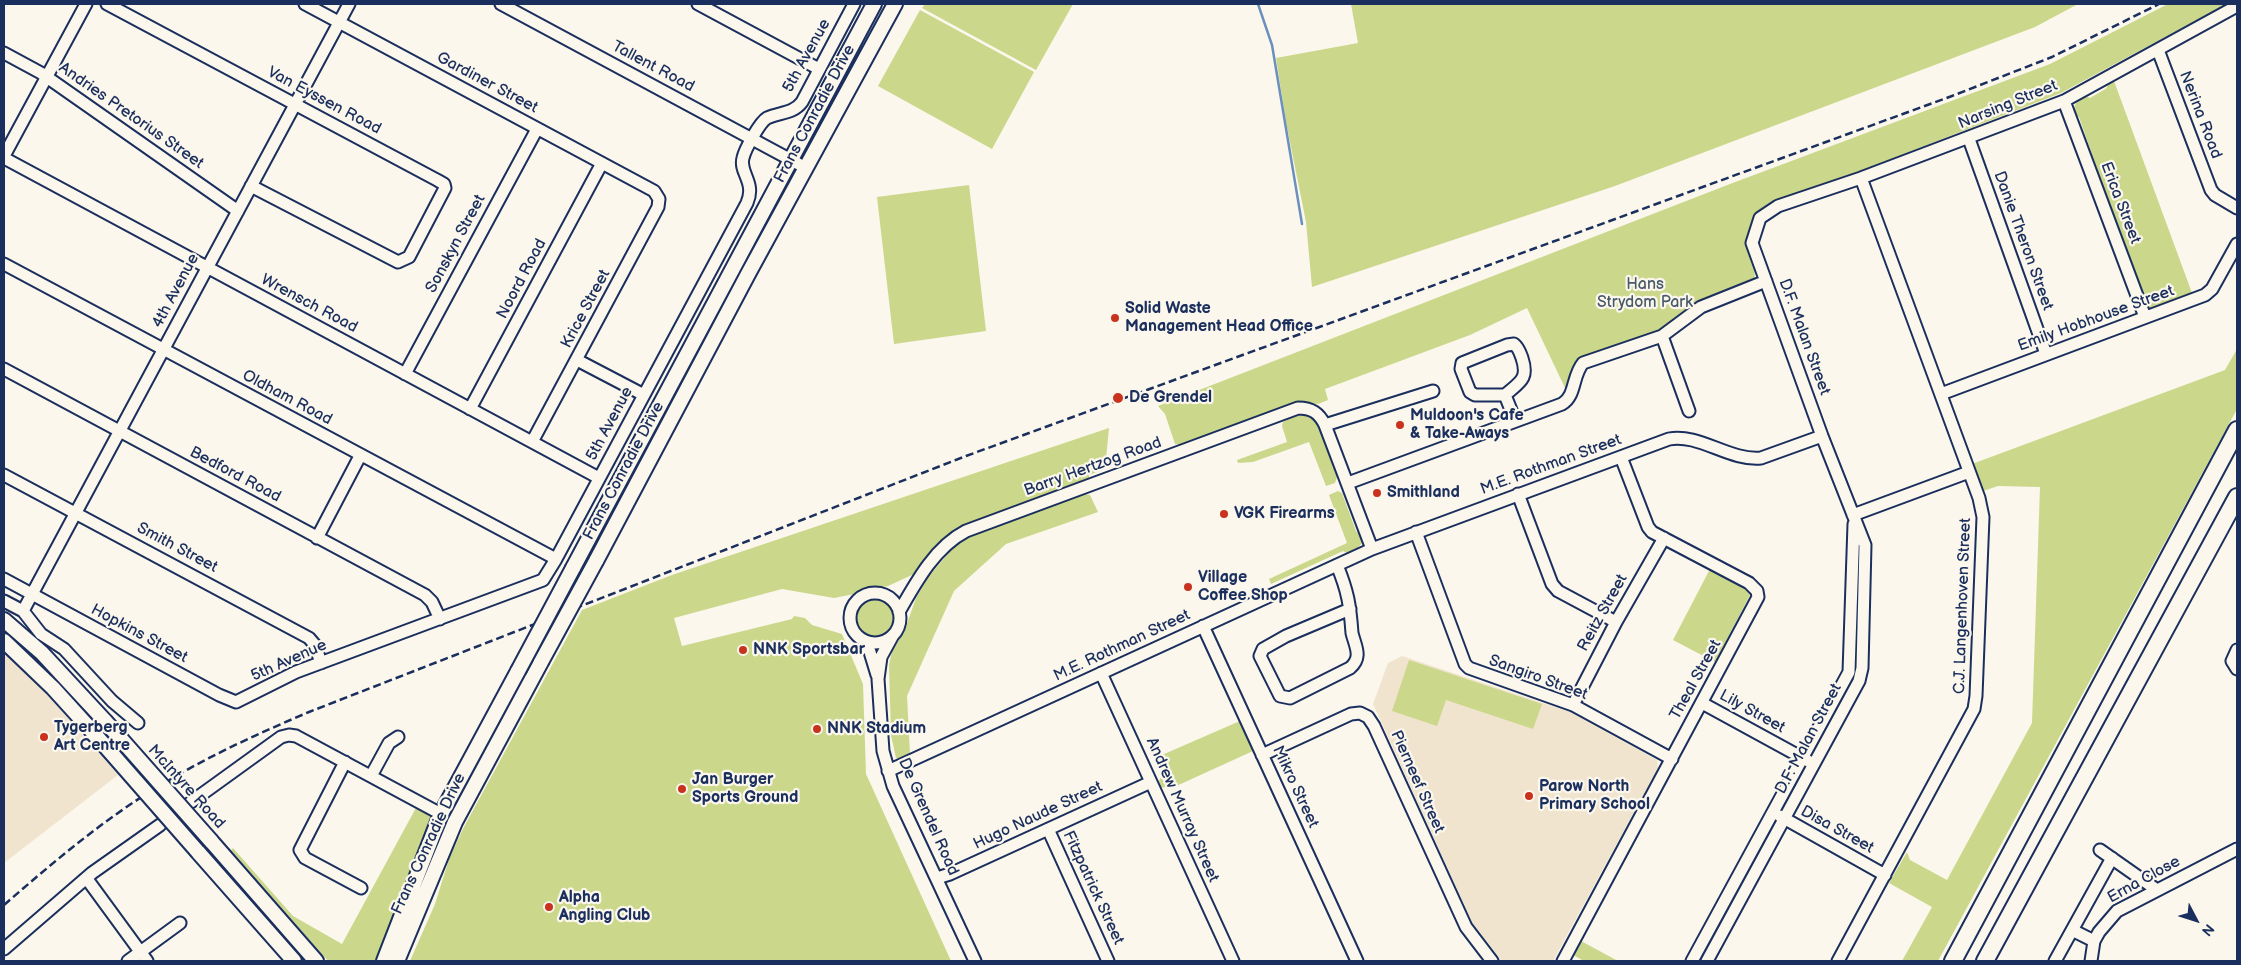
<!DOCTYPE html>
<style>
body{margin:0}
#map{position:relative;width:2241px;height:965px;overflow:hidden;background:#fbf7ec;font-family:"Balsamiq Sans",sans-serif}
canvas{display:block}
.frame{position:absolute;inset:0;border:5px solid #1b2f5e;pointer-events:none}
.north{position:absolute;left:2171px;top:895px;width:50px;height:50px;-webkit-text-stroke:4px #fbf7ec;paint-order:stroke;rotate:130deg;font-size:14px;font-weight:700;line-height:20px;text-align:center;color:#1b2f5e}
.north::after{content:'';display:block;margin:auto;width:18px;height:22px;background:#1b2f5e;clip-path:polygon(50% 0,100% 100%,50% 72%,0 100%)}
</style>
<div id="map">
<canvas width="2241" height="965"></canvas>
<div class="frame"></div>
<div class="north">N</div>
</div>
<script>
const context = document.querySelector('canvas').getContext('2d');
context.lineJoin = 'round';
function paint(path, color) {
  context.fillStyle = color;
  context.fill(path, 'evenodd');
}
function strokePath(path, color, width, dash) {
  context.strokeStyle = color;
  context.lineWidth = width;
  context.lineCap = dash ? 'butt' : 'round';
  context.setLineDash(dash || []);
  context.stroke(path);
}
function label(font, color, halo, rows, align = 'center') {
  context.font = font + ' "Balsamiq Sans",sans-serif';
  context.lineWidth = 4.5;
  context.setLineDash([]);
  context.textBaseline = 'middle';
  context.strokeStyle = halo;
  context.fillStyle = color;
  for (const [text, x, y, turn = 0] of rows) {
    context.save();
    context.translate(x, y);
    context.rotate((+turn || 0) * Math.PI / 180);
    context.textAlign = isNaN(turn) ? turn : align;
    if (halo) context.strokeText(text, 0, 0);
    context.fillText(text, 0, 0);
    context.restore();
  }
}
const built = new Path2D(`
 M4 653 37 683 118 775 4 863Z
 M1402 656 1570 712 1657 760 1658 768 1553 961H1502L1473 924 1373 704 1388 663Z`);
const green = new Path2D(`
 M925 4H1073L1036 70 922 8Z
 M1351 4H2078L2035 27 1615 186 1312 287 1306 222 1286 122 1276 58 1358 43Z
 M2168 4H2226L2061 93 1764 208C1746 226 1744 240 1752 264 1754 270 1756 273 1754 279L1705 298 1664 328 1584 357C1571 365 1570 375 1566 390L1527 308 1470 335 1325 389 1328 400 1318 404 1302 402 1182 445 1175 444 1165 414 1158 406 1730 184 2050 64Z
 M920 10 1034 72 992 149 878 86Z
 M2114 81 2192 293 2151 310 2145 306 2079 117 2076 116C2072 104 2076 101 2086 96L2090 98 2107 88V84Z
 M969 185 986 331 894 344 877 197Z
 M2237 349V409L1938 961H1902L1932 907 1889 883 1907 852 1910 860 1947 880 2032 723 2040 487 1998 486 1983 491 1972 464 2225 370Z
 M1306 415 1318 423 1337 477 1335 483 1326 486 1309 442 1253 462 1238 463 1237 460 1287 442 1282 426 1283 422 1294 416Z
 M1109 428 1105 469 1089 475V479L956 530 941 543 914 574 888 586 869 589 854 594 834 598 782 589 674 618 682 646 792 619 794 616 805 618 812 625 842 634 863 684 866 774 951 961H410L435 904 450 856 465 825 582 610 672 575Z
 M1338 491 1342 493 1356 531 1360 535 1362 543 1357 549 1347 553 1343 551 1271 584 1269 579 1347 543 1329 495Z
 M1084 494 1090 495 1098 512 1006 544 954 591 907 696 910 754 900 759 896 758 891 735 889 665 892 651 904 632 916 598 929 576 953 548 971 536Z
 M1710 569 1751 593 1715 662 1673 640Z
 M854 618a20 20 0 1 1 40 0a20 20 0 1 1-40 0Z
 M1409 660 1542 704 1533 729 1446 700 1437 726 1392 711Z
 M1240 721 1253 751 1172 788 1161 787 1159 781 1162 775 1155 758Z
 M417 806 429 813 433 819 378 961H328L231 850 233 848 293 916 342 944Z
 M1581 941 1618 961H1584L1573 955Z`);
const stream = new Path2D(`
 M1258 4 1272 45 1302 224`);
const minor = new Path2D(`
 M107 4 437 180 444 184 445 188 409 257 398 262 251 186
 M305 4 654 191 659 199 658 207 532 442
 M501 4 806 168
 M698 4 819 69
 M2158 50 2211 190 2215 195 2237 208
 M4 53 41 73 238 211
 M2064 101 2145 317
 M1969 139 2046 354
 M4 156 86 4
 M4 158 599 478
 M4 264 556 559
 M1662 336 1689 411
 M1514 344C1519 348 1520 353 1522 358 1529 379 1520 382 1505 395H1475L1470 392 1461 369 1462 363 1507 345Z
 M577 360 644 395
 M4 369 425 595 432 602 440 619
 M405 374 537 129
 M1941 394 2205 295 2212 289 2237 244
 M1505 395 1515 420
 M470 409 602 163
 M1325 425 1433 391
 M4 475 309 638 315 645 321 663
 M1348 483 1562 404C1576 396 1572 376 1583 363L1662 336 1701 307 1766 281
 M1518 494 1552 584 1558 591 1616 622
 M1853 515 1969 472
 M1416 532 1465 664 1469 668 1573 705 1672 759
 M317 538 360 456
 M1337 565C1348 592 1350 605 1352 633 1355 646 1363 657 1350 668L1290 698 1280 696 1260 656 1263 649 1286 636 1350 609
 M4 579 219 695 236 702 296 672 543 580 556 559 747 203C756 182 739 173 743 158 745 149 760 122 767 118 780 112 793 114 802 102L854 4
 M850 618a25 25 0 1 1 50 0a25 25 0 1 1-50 0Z
 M4 601 23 611
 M899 612C916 582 935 547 966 531L1298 408C1312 408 1319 413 1325 425L1372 549
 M1203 626 1357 961
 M893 635 881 657 878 679 883 751 893 786 975 961
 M863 640 870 652 877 675
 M2237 650 2232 661 2237 669
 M1101 673 1233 961
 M1702 703 1810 762
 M1573 705 1616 622 1664 538
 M138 723 112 701 64 649 41 634 23 611 349 4
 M1262 755 1351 714 1360 713 1368 717 1374 726 1466 927 1492 961
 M345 762 300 850 305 858 361 888
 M888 771 1372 549 1669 439C1699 433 1729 461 1761 458L1822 436
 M371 776 389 743 398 737
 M191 802 281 737 289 735 296 736 441 814
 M1780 816 1885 875
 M1048 829 1108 961
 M2100 850 2157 890
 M937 878 950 874 1151 782
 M87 879 147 961
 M2072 930 2094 941
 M4 949 92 873 160 825
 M128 961 180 923
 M1563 961 1758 597 1757 591 1749 583 1652 532 1648 527 1621 457
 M1692 961 1849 672 1854 524
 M1707 961 1859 681 1862 668 1865 545 1822 436 1752 243 1760 218 1778 206 1861 178 2064 101 2237 6
 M1838 961 1974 709 1976 696 1983 517 1979 498 1861 178
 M2055 961 2112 858
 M2091 961 2094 941 2099 932 2117 911 2237 849`);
const major = new Path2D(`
 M596 561 748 274 895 4
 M573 568 874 4
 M4 620 42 653 105 721
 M4 641 53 688 92 731
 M211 841 316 961
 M198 852 294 961
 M384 961 441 814 518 671
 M397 961 455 822 541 662`);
const highway = new Path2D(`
 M1953 961 2237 430
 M1985 961 2237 497`);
const rail = new Path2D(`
 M4 905C57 859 110 814 171 779 215 753 262 732 309 712L966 456 1952 96 2052 57 2159 4`);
const majorBridge = new Path2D(`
 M541 662 596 561
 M518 671 573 568
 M105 721 211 841
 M92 731 198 852`);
const markers = [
 [1115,318,5,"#c8321e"],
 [1118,398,6,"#c8321e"],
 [1400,425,5,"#c8321e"],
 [1377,493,5,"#c8321e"],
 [1224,514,5,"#c8321e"],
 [1188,587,5,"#c8321e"],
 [743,650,5,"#c8321e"],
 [817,729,5,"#c8321e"],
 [44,737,5,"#c8321e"],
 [682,789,5,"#c8321e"],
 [1529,796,5,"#c8321e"],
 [549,907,5,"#c8321e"]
];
const streetNames = [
 ["5th Avenue",807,56,-61],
 ["Tallent Road",653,67,28],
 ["Gardiner Street",487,83,28],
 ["Van Eyssen Road",324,101,28],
 ["Narsing Street",2008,105,-22],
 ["Frans Conradie Drive",815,114,-62],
 ["Nerina Road",2200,115,69],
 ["Andries Pretorius Street",131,116,35],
 ["Erica Street",2120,203,69],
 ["Danie Theron Street",2023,241,70],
 ["Sonskyn Street",456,244,-62],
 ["Noord Road",522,279,-62],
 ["4th Avenue",176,291,-62],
 ["Wrensch Road",309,304,28],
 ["Krice Street",586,309,-62],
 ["Emily Hobhouse Street",2096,319,-20],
 ["D.F. Malan Street",1804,337,70],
 ["Oldham Road",287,398,28],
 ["5th Avenue",610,424,-62],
 ["M.E. Rothman Street",1551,465,-20],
 ["Barry Hertzog Road",1093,467,-20],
 ["Frans Conradie Drive",624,471,-62],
 ["Bedford Road",235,475,28],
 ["Smith Street",177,548,28],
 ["C.J. Langenhoven Street",1963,606,-88],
 ["Reitz Street",1603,613,-61],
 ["Hopkins Street",139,634,28],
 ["M.E. Rothman Street",1122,646,-25],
 ["5th Avenue",289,661,-24],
 ["Sangiro Street",1538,678,20],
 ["Theal Street",1696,680,-61],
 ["Lily Street",1752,712,29],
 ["D.F. Malan Street",1809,739,-62],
 ["Pierneef Street",1417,782,66],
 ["McIntyre Road",186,787,48],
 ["Mikro Street",1295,787,65],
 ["Andrew Murray Street",1182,810,66],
 ["Hugo Naude Street",1038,816,-25],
 ["De Grendel Road",928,817,66],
 ["Disa Street",1837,830,29],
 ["Frans Conradie Drive",429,844,-65],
 ["Erna Close",2144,880,-29],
 ["Fitzpatrick Street",1093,888,65]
];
const parkNames = [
 ["Hans",1645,285],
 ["Strydom Park",1645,303]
];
const poiNames = [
 ["Solid Waste",1125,309],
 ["Management Head Office",1125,327],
 ["De Grendel",1129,398],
 ["Muldoon's Cafe",1410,416],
 ["& Take-Aways",1410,434],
 ["Smithland",1387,493],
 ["VGK Firearms",1234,514],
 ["Village",1198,578],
 ["Coffee Shop",1198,596],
 ["NNK Sportsbar",753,650],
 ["Tygerberg",54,728],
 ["Art Centre",54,746],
 ["NNK Stadium",827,729],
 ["Jan Burger",692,780],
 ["Sports Ground",692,798],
 ["Parow North",1539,787],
 ["Primary School",1539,805],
 ["Alpha",559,898],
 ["Angling Club",559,916]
];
paint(built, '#f0e4cf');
paint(green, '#cbd78a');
strokePath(stream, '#6b90bd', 2.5);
strokePath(minor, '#1b2f5e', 15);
strokePath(major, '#1b2f5e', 18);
strokePath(highway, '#1b2f5e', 20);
strokePath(minor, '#fbf7ec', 11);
strokePath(major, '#fbf7ec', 14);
strokePath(highway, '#fbf7ec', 16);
strokePath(rail, '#1b2f5e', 2.5, [8, 4]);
strokePath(majorBridge, '#1b2f5e', 18, []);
strokePath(majorBridge, '#fbf7ec', 14);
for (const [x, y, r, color] of markers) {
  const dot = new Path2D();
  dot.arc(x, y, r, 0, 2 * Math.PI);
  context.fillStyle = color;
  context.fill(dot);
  strokePath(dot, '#fbf7ec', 2);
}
label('16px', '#1b2f5e', '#fbf7ec', streetNames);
label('16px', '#475969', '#fbf7ec', parkNames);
label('bold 16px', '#1b2f5e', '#fbf7ec', poiNames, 'left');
</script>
